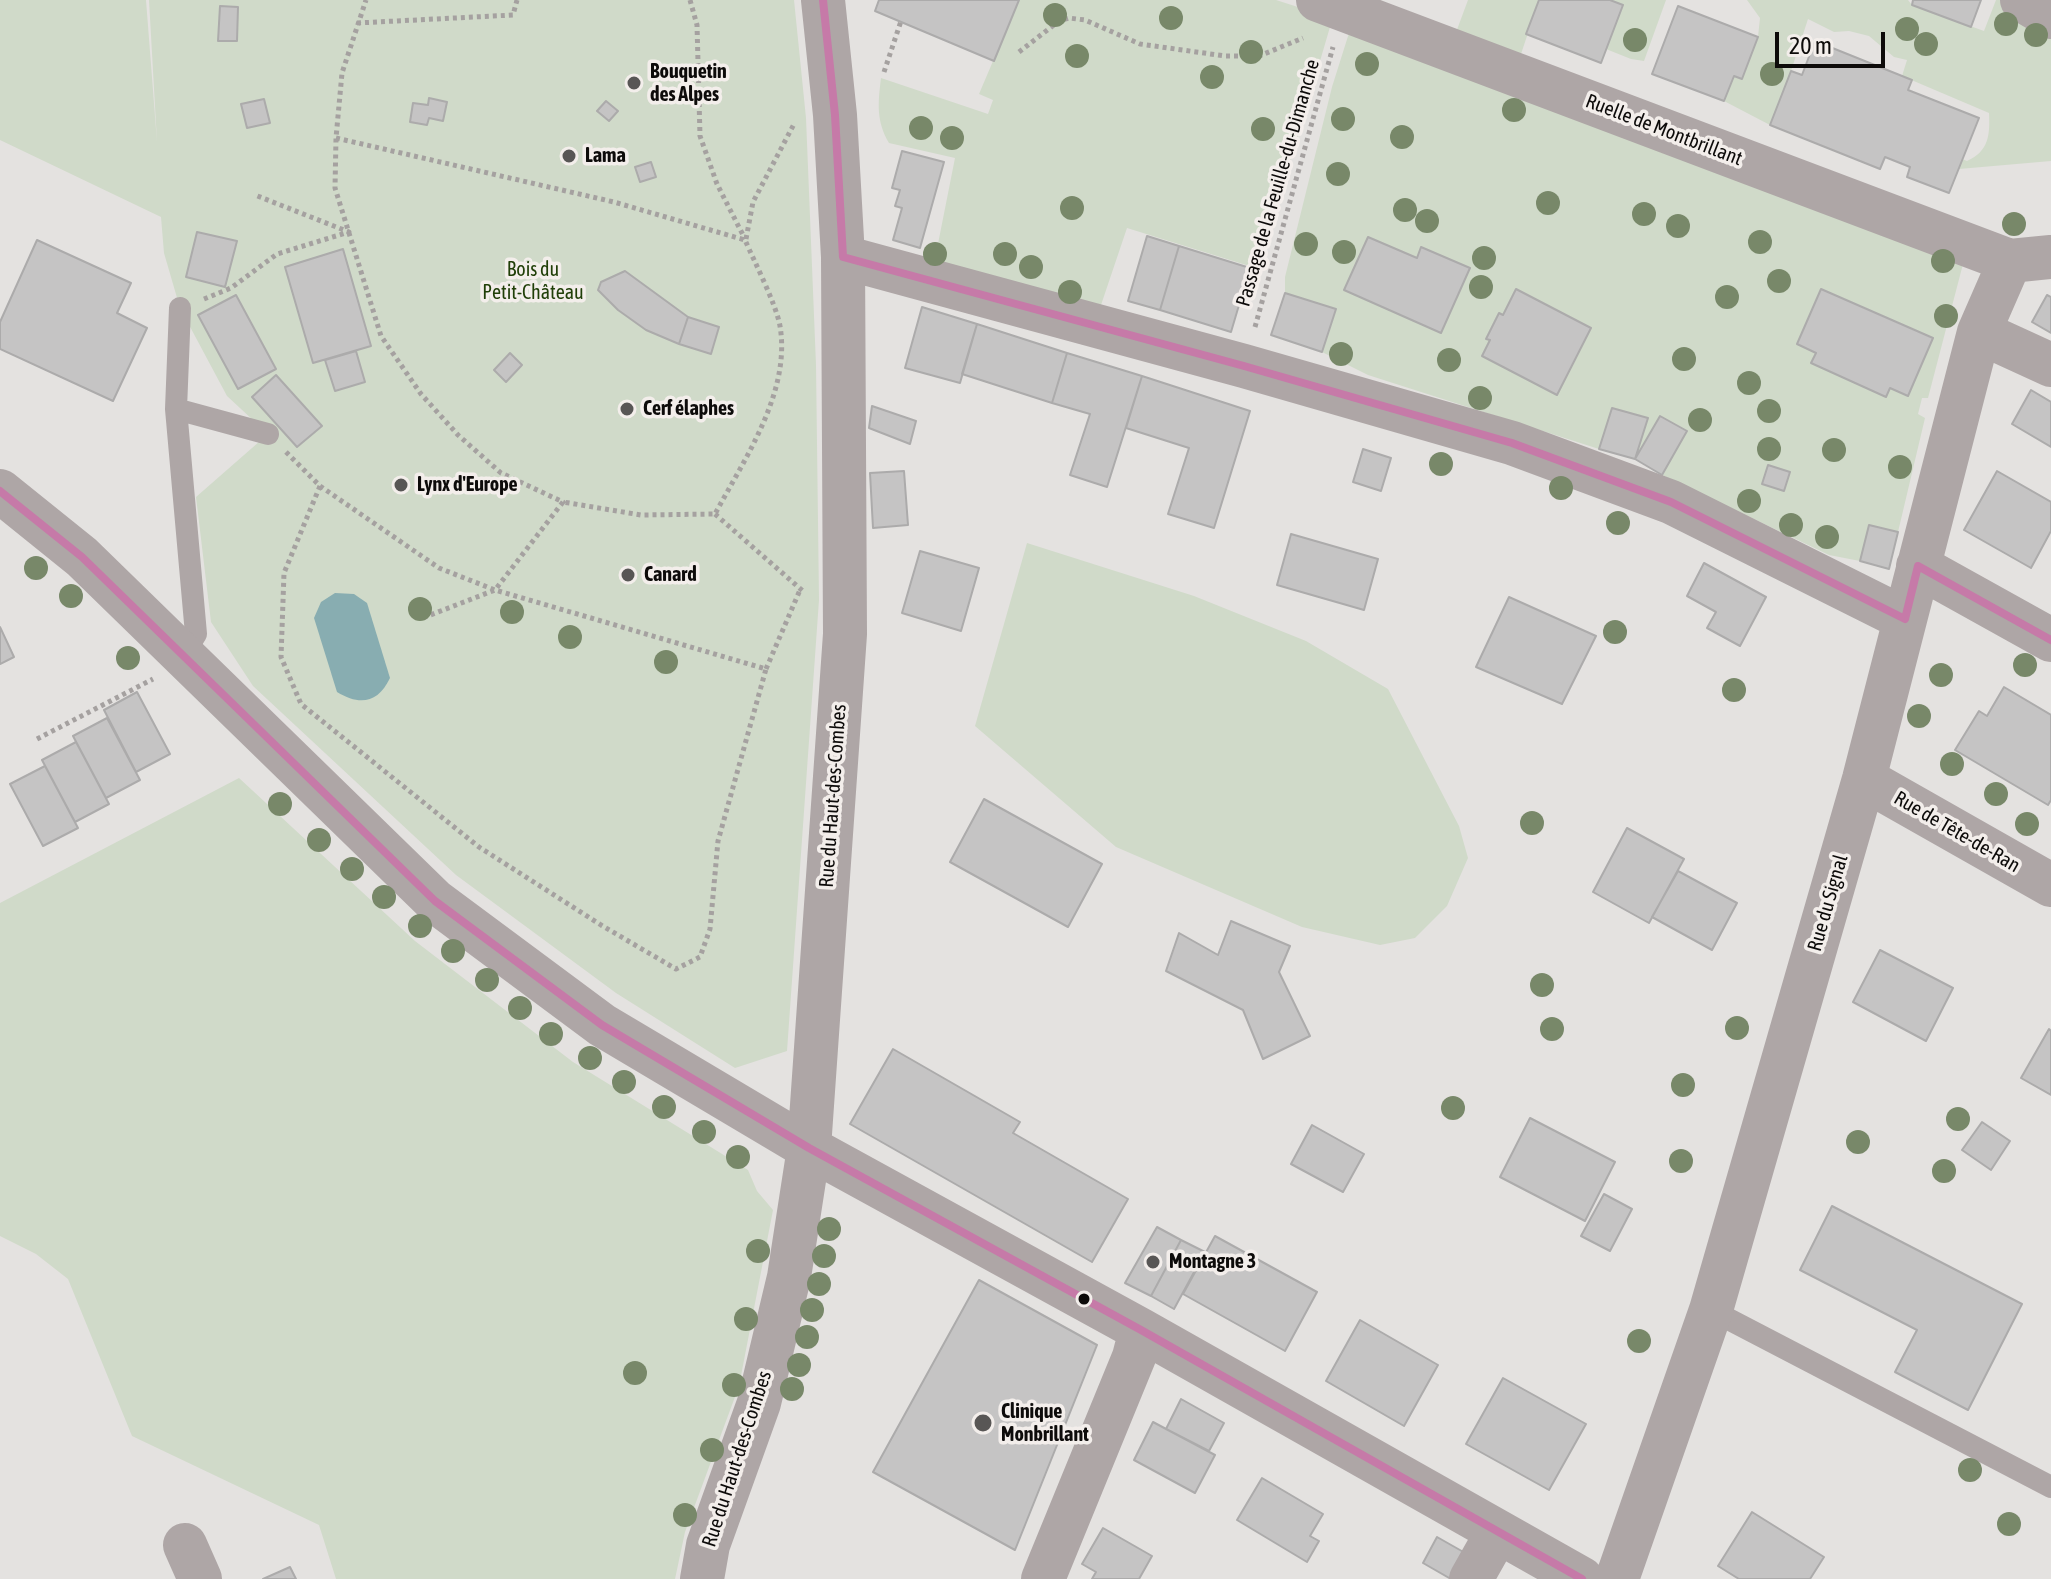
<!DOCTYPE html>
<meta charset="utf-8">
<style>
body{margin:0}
#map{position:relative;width:2051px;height:1579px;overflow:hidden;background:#e4e2e0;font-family:"Asap Condensed",sans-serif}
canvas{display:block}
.scale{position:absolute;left:1775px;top:32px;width:110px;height:36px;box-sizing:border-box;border:4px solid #0d0b0a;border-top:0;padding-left:10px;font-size:24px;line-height:28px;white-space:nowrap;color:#0d0b0a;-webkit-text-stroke:6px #f3eeeb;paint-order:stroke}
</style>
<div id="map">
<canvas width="2051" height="1579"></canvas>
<div class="scale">20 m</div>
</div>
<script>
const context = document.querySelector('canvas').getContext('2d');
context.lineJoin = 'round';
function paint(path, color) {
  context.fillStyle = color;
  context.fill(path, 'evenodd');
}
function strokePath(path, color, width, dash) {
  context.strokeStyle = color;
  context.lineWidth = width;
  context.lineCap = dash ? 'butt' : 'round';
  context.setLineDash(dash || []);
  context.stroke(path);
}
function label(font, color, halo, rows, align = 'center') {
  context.font = font + ' "Asap Condensed",sans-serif';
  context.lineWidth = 7;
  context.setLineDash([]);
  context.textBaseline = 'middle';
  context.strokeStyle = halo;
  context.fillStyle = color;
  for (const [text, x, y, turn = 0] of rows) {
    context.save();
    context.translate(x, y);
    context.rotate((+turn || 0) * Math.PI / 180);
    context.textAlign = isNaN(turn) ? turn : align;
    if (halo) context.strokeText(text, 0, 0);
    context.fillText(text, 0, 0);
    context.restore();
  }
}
const green = new Path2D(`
 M0 0H146L157 142 149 0H794L806 118 816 365 819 600 787 1051 735 1068 616 993 456 875 253 686 211 622 196 497 268 434 227 396 180 308 164 253 161 217 0 140Z
 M1019 0H1276L1326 16 1330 27 1259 269 1127 228 1101 305 934 264 955 158 889 143C876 121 878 103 881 78L988 114 993 100 979 94Z
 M1468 0H1539L1519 60 1455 35Z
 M1610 0H1666L1644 61 1631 59 1606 49 1623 6Z
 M1747 0H1908L1912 5 1984 31 1996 0H2001L2051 30V161L1959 169 1962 159 1967 161C1989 151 1990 135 1989 113L1902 76 1907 60 1894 57 1869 36 1849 31 1834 32 1808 19 1791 71 1770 125 1724 101 1734 76 1742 79 1758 37 1760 18Z
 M1349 33 1963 264 1928 398H1922L1918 414 1925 418 1898 532 1869 525 1860 561 1829 555 1662 475 1686 431 1660 416 1635 459 1647 418 1612 408 1599 449 1368 375 1322 352 1336 309 1285 293V277L1332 87Z
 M1027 543 1194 596 1306 641 1388 689 1459 826 1468 858 1447 906 1415 938 1380 945 1302 927 1116 847 975 726Z
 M239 778 415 941 573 1062 748 1170 757 1191 773 1210 739 1386 685 1532 675 1579H336L319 1525 132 1436 68 1279 36 1254 0 1236V903Z`);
const water = new Path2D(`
 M335 593 354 594 367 603 390 678C378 703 360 706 337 692L314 618 321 602Z`);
const building = new Path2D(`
 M879 0H1019L994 61 875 11Z
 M1539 0H1610L1623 5 1601 63 1526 34Z
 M1913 0H1981L1971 27 1912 5Z
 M220 6 238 7 237 41H218Z
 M1678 6 1758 37 1742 79 1734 76 1724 101 1652 74Z
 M1815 41 1912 80 1908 90 1979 118 1949 193 1907 177 1910 167 1885 157 1880 169 1770 125 1791 71 1802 75Z
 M429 98 447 102 443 121 429 118 427 125 410 122 413 103 428 105Z
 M264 99 270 123 247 128 241 104Z
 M606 101 618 111 609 121 597 111Z
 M902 151 944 162 920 248 893 240 902 208 895 206 900 190 892 188Z
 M651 162 656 177 640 182 635 167Z
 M197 232 237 241 225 287 186 277Z
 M1147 236 1179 246 1160 310 1128 301Z
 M1368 237 1417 258 1421 247 1470 268 1441 333 1344 290Z
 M37 240 131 283 117 313 147 328 113 401 0 349V322Z
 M1179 246 1250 268 1231 332 1160 310Z
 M343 249 371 346 313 363 285 267Z
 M625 271 688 317 679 344 646 330 618 310 598 290 601 282Z
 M1516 289 1591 328 1557 395 1482 356 1490 340 1486 339 1499 313 1503 315Z
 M1821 289 1933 338 1908 396 1890 388 1886 397 1811 363 1816 353 1797 344Z
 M1285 293 1336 309 1322 352 1271 335Z
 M236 295 276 369 238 389 198 315Z
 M2047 295 2051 297V333L2032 322Z
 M922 307 977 324 960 383 905 368Z
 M688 317 719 327 711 354 679 344Z
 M977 324 1067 353 1052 403 962 374Z
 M356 351 365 382 335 391 325 360Z
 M510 353 522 365 506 382 494 370Z
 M1067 353 1142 376 1107 487 1070 475 1090 414 1052 403Z
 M276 375 322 426 297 447 252 397Z
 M1142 376 1250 411 1214 528 1168 514 1189 448 1126 428Z
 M2031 390 2051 402V447L2012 424Z
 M872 406 916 421 910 444 869 428Z
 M1612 408 1648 418 1635 459 1599 449Z
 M1660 416 1687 431 1662 475 1635 459Z
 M1363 449 1391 458 1381 491 1353 482Z
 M1768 465 1790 472 1784 491 1762 484Z
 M904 471 908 525 873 528 870 473Z
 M1997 471 2051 502V531L2031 568 1964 530Z
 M1869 525 1898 532 1889 569 1860 561Z
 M1291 534 1378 559 1364 610 1277 585Z
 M920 551 979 568 961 631 902 613Z
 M1704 563 1766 597 1740 646 1707 628 1716 612 1687 596Z
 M1509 597 1596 636 1562 704 1476 667Z
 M0 627 14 657 0 664Z
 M2004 687 2051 715V800L2048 805 1955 750 1979 711 1987 716Z
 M137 692 170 754 136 772 104 710Z
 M107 718 140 780 106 798 73 736Z
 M76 742 109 804 75 822 42 760Z
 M45 766 78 828 43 846 10 784Z
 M984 799 1102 864 1068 927 950 862Z
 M1627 828 1684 859 1649 923 1593 892Z
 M1678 871 1737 903 1712 950 1652 917Z
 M1231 921 1290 946 1279 972 1310 1036 1263 1059 1243 1010 1166 971 1179 933 1218 955Z
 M1880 950 1953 988 1926 1041 1853 1002Z
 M2049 1029 2051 1031V1095L2021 1078Z
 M893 1049 1020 1122 1013 1133 1128 1199 1092 1262 850 1124Z
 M1530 1118 1615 1162 1585 1221 1500 1177Z
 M1982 1122 2010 1141 1991 1170 1962 1150Z
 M1312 1125 1364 1154 1343 1192 1291 1164Z
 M1604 1194 1632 1209 1610 1251 1581 1236Z
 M1832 1206 2022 1304 1968 1410 1895 1372 1917 1330 1800 1270Z
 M1157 1227 1181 1240 1151 1296 1125 1283Z
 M1215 1236 1317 1292 1285 1351 1183 1294Z
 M1181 1240 1205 1252 1174 1309 1151 1296Z
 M979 1280 1097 1345 1015 1550 873 1472Z
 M1360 1320 1438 1365 1404 1426 1326 1381Z
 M1503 1378 1586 1424 1549 1490 1466 1444Z
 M1181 1399 1224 1423 1209 1451 1166 1429Z
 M1153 1422 1215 1455 1195 1493 1134 1460Z
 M1262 1478 1323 1514 1310 1536 1319 1541 1307 1562 1237 1520Z
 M1752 1512 1824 1557 1810 1579H1739L1718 1566Z
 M1103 1528 1152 1556 1139 1579H1092L1096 1572 1082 1564Z
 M1437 1537 1467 1554 1451 1579 1423 1563Z
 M290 1567 296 1579H263Z`);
const path = new Path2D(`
 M690 0 697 25 700 136 717 184 745 239
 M357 23 513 15 517 0
 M1019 52 1059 21 1069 18 1085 20 1140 44 1225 56H1259L1303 38
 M884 72 901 21
 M336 138 614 202 745 240C755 263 776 304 780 326 791 392 745 458 715 514L641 515 563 502
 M746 239 753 202 794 124
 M204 299 231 288 277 254 349 232 255 195
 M1255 327 1333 47
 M286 452 320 486 439 568 495 590 563 502 501 473 458 435 421 394 381 336 335 188 336 138 342 73 366 0
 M320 486 284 573 281 657 301 704 479 847 601 925 676 969 700 957 710 929 718 841 766 669 495 590 420 619
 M715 514 804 592
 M766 669 800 590
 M37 739 153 679`);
const service = new Path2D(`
 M180 308 176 409 196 634 183 655
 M176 409 268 434
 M1711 1310 2051 1487`);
const minor = new Path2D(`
 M1318 0 2010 261 2051 257
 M2022 0 2051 17
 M843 257 1244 366 1512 443 1671 502 1905 619
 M1979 332 2051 365
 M0 491 82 557 435 901 602 1025 809 1148 1141 1330 1582 1579
 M1918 566 2051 640
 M1864 779 2051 885
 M185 1545 200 1579
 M702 1579 708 1545 759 1403 789 1277 809 1148 845 634 843 257 835 115 823 0
 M1043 1579 1134 1357 1141 1330
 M1471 1579 1497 1533
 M1617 1579 1711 1310 1864 779 1979 332 2010 261`);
const bus1 = new Path2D(`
 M823 0 835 115 843 257 1244 366 1512 443 1671 502 1905 619 1918 566 2051 640
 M0 491 82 557 435 901 602 1025 809 1148 1141 1330 1582 1579`);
const trees = [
 [1055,15],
 [1171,18],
 [2006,24],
 [1907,29],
 [2036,35],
 [1635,40],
 [1926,44],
 [1251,52],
 [1077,56],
 [1367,64],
 [1772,74],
 [1212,77],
 [1514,110],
 [1343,119],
 [921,128],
 [1263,129],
 [1402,137],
 [952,138],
 [1338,174],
 [1548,203],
 [1072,208],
 [1405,210],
 [1644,214],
 [1427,221],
 [2014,224],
 [1678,226],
 [1760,242],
 [1306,244],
 [1344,252],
 [935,254],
 [1005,254],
 [1484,258],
 [1943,261],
 [1031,267],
 [1779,281],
 [1481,287],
 [1070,292],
 [1727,297],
 [1946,316],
 [1341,354],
 [1684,359],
 [1449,360],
 [1749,383],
 [1480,398],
 [1769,411],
 [1700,420],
 [1769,449],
 [1834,450],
 [1441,464],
 [1900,467],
 [1561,488],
 [1749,501],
 [1618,523],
 [1791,525],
 [1827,537],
 [36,568],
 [71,596],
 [420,609],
 [512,612],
 [1615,632],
 [570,637],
 [128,658],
 [666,662],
 [2025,665],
 [1941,675],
 [1734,690],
 [1919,716],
 [1952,764],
 [1996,794],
 [280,804],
 [1532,823],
 [2027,824],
 [319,840],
 [352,869],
 [384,897],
 [420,926],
 [453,951],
 [487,980],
 [1542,985],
 [520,1008],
 [1737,1028],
 [1552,1029],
 [551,1034],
 [590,1058],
 [624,1082],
 [1683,1085],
 [664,1107],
 [1453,1108],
 [1958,1119],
 [704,1132],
 [1858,1142],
 [738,1157],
 [1681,1161],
 [1944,1171],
 [829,1229],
 [758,1251],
 [824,1256],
 [819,1284],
 [812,1310],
 [746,1319],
 [807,1337],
 [1639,1341],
 [799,1365],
 [635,1373],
 [734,1385],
 [792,1389],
 [712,1450],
 [1970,1470],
 [685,1515],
 [2009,1524]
];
const markers = [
 [634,83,8,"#585655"],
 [569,156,8,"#585655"],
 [627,409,8,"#585655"],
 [401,485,8,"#585655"],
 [628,575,8,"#585655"],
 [1153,1262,8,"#585655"],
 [1084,1299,7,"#0d0b0a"],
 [983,1423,10,"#585655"]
];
const poiNames = [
 ["Bouquetin",650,72],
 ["des Alpes",650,95],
 ["Lama",585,156],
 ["Cerf élaphes",643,409],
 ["Lynx d'Europe",417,485],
 ["Canard",644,575],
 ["Montagne 3",1169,1262],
 ["Clinique",1001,1412],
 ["Monbrillant",1001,1435]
];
const streetNames = [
 ["Ruelle de Montbrillant",1664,130,21],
 ["Passage de la Feuille-du-Dimanche",1278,183,-74],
 ["Rue du Haut-des-Combes",833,796,-86],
 ["Rue de Tête-de-Ran",1957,832,30],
 ["Rue du Signal",1828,903,-74],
 ["Rue du Haut-des-Combes",737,1459,-72]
];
const parkNames = [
 ["Bois du",533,270],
 ["Petit-Château",533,293]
];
paint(green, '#d0dac9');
paint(water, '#88adb1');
paint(building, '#c5c4c4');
strokePath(building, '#acabab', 2);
strokePath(path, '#a5a1a0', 5, [4, 4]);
strokePath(service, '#aea6a6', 22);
strokePath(minor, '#aea6a6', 44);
strokePath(bus1, '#c67aa8', 8);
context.fillStyle = '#788869';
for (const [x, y] of trees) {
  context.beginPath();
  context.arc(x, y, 12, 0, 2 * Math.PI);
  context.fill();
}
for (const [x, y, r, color] of markers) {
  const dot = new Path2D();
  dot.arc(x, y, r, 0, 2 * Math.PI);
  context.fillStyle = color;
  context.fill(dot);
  strokePath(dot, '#f3eeeb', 3);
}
label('bold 20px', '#0d0b0a', '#f3eeeb', poiNames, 'left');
label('20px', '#0d0b0a', '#f3eeeb', streetNames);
label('20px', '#203f08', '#f3eeeb', parkNames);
</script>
